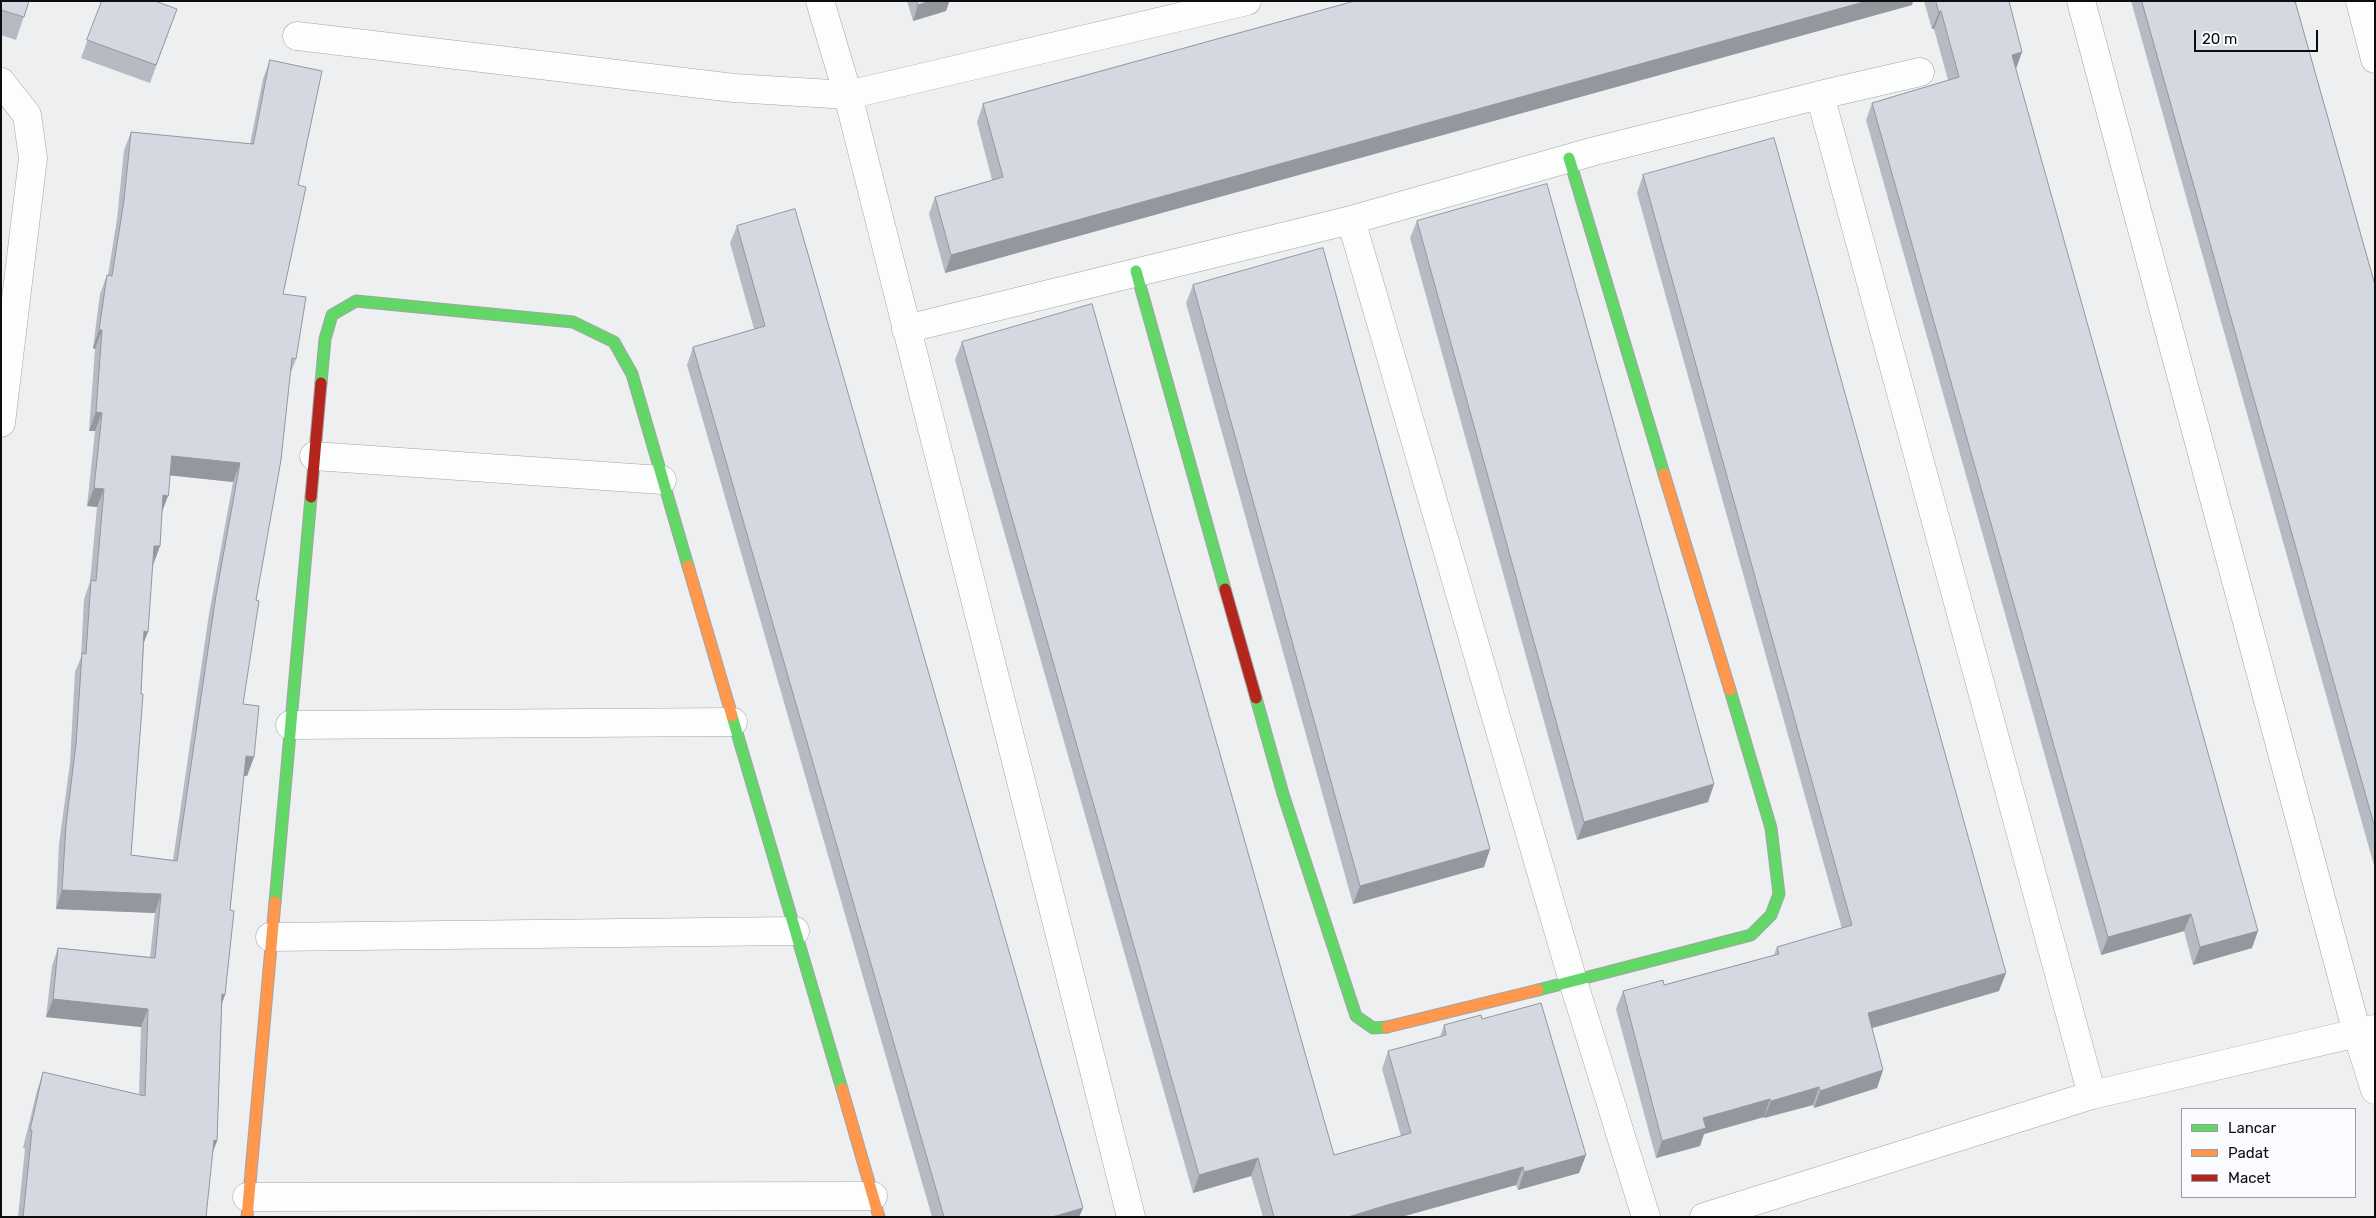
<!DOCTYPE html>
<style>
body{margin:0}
#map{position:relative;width:2376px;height:1218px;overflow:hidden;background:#edeff1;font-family:Rubik,sans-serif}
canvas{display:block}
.frame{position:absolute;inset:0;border:2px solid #0d0d0e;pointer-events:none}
.legend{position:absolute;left:2181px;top:1108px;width:175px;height:90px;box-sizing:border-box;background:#fafbff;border:1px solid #9b9c9f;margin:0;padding:6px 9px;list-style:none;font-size:15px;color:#0d0d0e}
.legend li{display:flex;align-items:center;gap:10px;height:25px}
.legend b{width:25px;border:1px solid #9b9c9f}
.scale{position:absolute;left:2194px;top:30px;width:124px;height:22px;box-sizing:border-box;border:2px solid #0d0d0e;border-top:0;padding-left:6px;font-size:15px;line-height:18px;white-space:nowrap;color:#0d0d0e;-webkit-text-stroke:4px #fafbff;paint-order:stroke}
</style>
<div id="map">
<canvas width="2376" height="1218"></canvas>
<div class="frame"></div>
<ul class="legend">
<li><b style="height:6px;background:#63d668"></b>Lancar</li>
<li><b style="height:6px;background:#ff974d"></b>Padat</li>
<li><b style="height:6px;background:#b3261e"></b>Macet</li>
</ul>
<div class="scale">20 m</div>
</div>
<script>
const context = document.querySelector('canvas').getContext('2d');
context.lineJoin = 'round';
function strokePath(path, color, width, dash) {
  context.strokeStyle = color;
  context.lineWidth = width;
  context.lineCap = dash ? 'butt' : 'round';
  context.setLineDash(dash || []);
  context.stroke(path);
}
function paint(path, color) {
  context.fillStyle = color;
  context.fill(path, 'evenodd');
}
const street = new Path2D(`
 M820 1 848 95 1131 1217
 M2081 1 2357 1033 2375 1090
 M2360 1 2375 59
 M297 36 734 88 848 95 1247 1
 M1 82 27 115 33 158 1 423
 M1820 95 1920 72
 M1351 220 1573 981 1646 1217
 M906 329 1351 220 1595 151 1820 95 2092 1095
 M314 456 662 480
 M290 725 733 722
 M270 937 795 931
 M247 1197 873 1196
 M1704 1217 2092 1095 2374 1029`);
const fast = new Path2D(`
 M1569 158 1664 474
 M1136 271 1225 589
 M321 383 325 339 332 315 356 301 573 322 614 342 632 374 688 566
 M1256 698 1283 794 1356 1016 1373 1028 1387 1027
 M732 716 842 1089
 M275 902 311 497
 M1538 990 1751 935 1771 915 1779 894 1771 828 1730 690`);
const slow = new Path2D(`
 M1664 474 1730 690
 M688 566 732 716
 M1387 1027 1538 990
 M842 1089 879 1217
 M247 1217 275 902`);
const jam = new Path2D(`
 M311 497 321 383
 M1225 589 1256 698`);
const wall = new Path2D(`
 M1 1H29L16 40 1 35Z
 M102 1 177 9 150 83 81 58Z
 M907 1H951L949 2 946 11 913 21Z
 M1355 1H1913L1912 5 945 273 929 214 935 197 992 180 977 122 983 104Z
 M1924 1H2009L2022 52 2016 70 2252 948 2193 965 2184 931 2101 955 1866 120 1872 103 1948 80 1934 29H1932Z
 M2131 1H2295L2375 285V869Z
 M270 60 298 185 283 294 296 359 290 375 256 600 243 704 254 757 247 776H244L230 910 225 995 222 1003 217 1141 212 1154 206 1217H18L25 1149 23 1148 37 1091 43 1072 139 1095 141 1027 46 1017 52 966 58 948 150 957 155 913 56 909 59 844 70 763 75 672 81 657 84 599 90 582 97 507 87 506 95 431H89L95 349 93 348 100 294 107 275H108L117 219 124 150 131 132 250 144 263 79ZM170 475 233 482 209 614 173 860 131 855 144 643 153 565 160 546 162 512Z
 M1643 175 1999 991 1872 1028 1883 1070 1877 1088 1814 1108 1813 1105 1764 1118V1117L1704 1134 1700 1146 1656 1158 1616 1009 1623 991 1664 985 1774 955 1777 947 1842 929 1637 193Z
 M1417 221 1714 784 1708 802 1577 840 1410 238Z
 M737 226 1083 1208 1079 1217H932L687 365 693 347 754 329 730 243Z
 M1193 285 1490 849 1484 867 1353 904 1186 303Z
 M962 342 1334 1155 1401 1136 1382 1069 1388 1051 1440 1037 1444 1025 1482 1019 1586 1155 1579 1173 1518 1190 1516 1185 1401 1217H1263L1251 1176 1193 1193 955 360Z`);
const shadedWall = new Path2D(`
 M931 1H951L949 2 946 11 913 21 918 5Z
 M1867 1H1913L1912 5 945 273 951 255Z
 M1941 11 1934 29H1932L1939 12Z
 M2022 52 2015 70 2012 55Z
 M99 330H102L95 349 93 348Z
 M96 412 102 413 95 431H89Z
 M172 456 240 463 233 482 166 475Z
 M94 488 104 489 97 507 87 506Z
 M163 495 168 496 161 515Z
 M154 546H160L153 565Z
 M144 631 148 632 141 650Z
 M246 756 254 757 247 776 240 775Z
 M1714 784 1708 802 1577 840 1584 822Z
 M1490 849 1484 867 1353 904 1360 886Z
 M62 890 161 894 155 913 56 909Z
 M2191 914 2184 931 2101 955 2108 937Z
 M2258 931 2252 948 2193 965 2200 947Z
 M2006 973 1999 991 1862 1031 1868 1013Z
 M222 994 225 995 218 1013Z
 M53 999 148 1009 141 1027 46 1017Z
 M1883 1070 1877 1088 1814 1108 1820 1091Z
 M1819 1087 1813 1105 1764 1118 1771 1101Z
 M1770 1099 1764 1117 1704 1134 1700 1146 1656 1158 1662 1141 1703 1118Z
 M214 1140 217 1141 210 1159Z
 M1586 1155 1579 1173 1518 1190 1524 1172Z
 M1258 1158 1251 1176 1193 1193 1199 1175Z
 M1523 1167 1516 1185 1401 1217H1348L1387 1205Z
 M1083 1208 1079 1217H1052Z`);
const building = new Path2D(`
 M1 1H29L24 17 1 10Z
 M102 1H155L177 9 156 65 87 40Z
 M917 1H931L918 5Z
 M1355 1H1867L951 255 935 197 1003 177 983 104Z
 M1936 1H2009L2022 52 2012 55 2258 931 2200 947 2191 914 2108 937 1872 103 1959 77 1941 11 1939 12Z
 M2142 1H2295L2375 285V828Z
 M270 60 322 71 298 185 306 187 283 294 306 297 296 359 292 358 281 460 256 600 259 601 243 704 259 706 254 757 246 756 230 910 234 911 225 995 222 994 217 1141 214 1140 206 1217H23L32 1130H30L43 1072 145 1096 148 1009 53 999 58 948 155 958 161 894 62 890 66 825 76 744 82 653 86 654 91 580 96 581 104 489 94 488 102 413 96 412 102 330H99L107 275 112 276 124 200 131 132 253 144ZM172 456 240 463 216 595 177 861 131 855 143 694H141L144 631 148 632 154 546H160L163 495 168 496Z
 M1774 138 2006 973 1868 1013 1883 1070 1820 1091 1819 1087 1771 1101 1770 1099 1703 1118 1706 1128 1662 1141 1623 991 1663 980 1664 985 1779 954 1777 947 1852 925 1643 175Z
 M1547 184 1714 784 1584 822 1417 221Z
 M795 209 1083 1208 1052 1217H944L693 347 765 326 737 226Z
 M1323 248 1490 849 1360 886 1193 285Z
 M1092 304 1334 1155 1411 1133 1388 1051 1446 1035 1444 1025 1481 1015 1482 1019 1541 1003 1586 1155 1524 1172 1523 1167 1387 1205 1348 1217H1274L1258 1158 1199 1175 962 342Z`);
strokePath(street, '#a3a4a6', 29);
strokePath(fast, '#a3a4a6', 13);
strokePath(slow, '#a3a4a6', 13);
strokePath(jam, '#a3a4a6', 13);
strokePath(street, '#fcfdfd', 28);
strokePath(fast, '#63d668', 11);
strokePath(slow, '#ff974d', 11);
strokePath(jam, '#b3261e', 11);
paint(wall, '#b6bac2');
paint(shadedWall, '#94979e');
paint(building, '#d4d8e1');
strokePath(building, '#94979e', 1);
</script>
